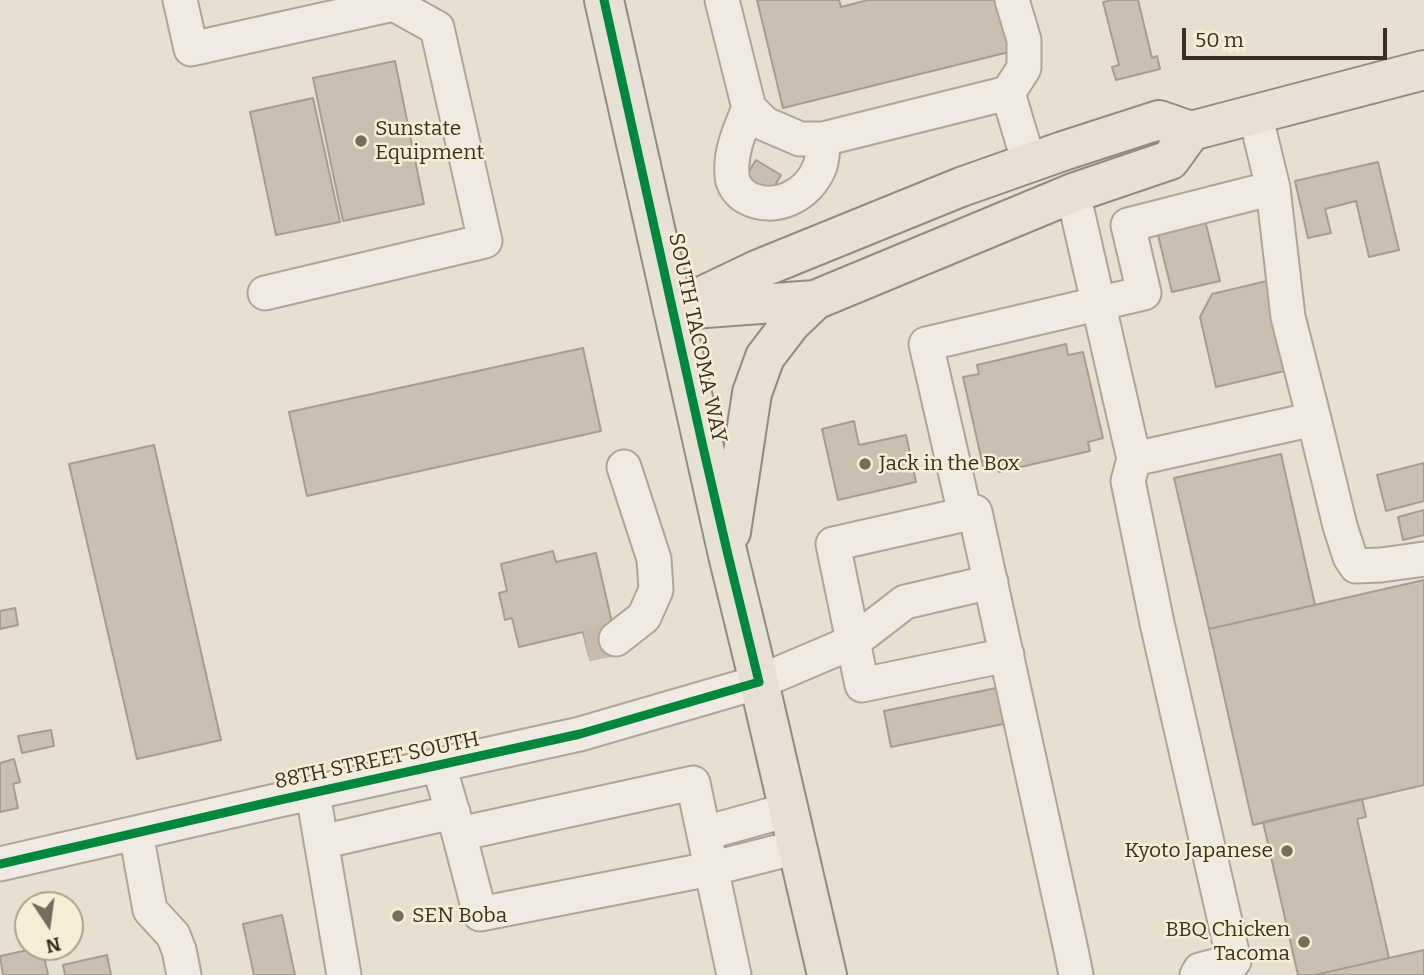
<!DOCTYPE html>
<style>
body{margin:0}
#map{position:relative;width:1424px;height:975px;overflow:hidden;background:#e7e0d1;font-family:Bitter,serif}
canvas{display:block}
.north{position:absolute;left:14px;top:891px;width:70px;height:70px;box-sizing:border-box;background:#f7eed8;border:2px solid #ada18e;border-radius:50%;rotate:167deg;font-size:19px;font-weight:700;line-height:28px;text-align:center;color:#3d2e20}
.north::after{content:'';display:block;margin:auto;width:24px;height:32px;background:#786c5e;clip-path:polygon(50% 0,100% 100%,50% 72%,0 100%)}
.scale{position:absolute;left:1182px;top:28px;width:205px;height:32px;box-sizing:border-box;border:4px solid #3d2e20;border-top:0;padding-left:9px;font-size:21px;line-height:24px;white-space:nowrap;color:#3d2e20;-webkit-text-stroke:5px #f7eed8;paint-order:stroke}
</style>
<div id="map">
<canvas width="1424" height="975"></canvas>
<div class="north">N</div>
<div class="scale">50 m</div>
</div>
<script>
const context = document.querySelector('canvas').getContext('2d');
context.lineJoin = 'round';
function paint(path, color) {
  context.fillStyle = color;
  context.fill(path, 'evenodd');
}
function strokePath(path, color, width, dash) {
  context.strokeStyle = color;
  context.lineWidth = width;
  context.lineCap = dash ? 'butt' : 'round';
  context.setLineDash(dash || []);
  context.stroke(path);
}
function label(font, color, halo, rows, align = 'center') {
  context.font = font + ' Bitter,serif';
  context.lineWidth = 5;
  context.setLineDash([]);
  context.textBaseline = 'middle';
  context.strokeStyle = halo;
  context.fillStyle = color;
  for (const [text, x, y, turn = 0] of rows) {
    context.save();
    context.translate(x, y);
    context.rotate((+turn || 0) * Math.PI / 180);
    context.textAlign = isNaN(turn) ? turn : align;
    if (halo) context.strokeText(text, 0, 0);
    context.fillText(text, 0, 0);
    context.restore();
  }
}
const building = new Path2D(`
 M757 0H839L841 7 868 0H1005L1017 50 783 108Z
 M1113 0H1138L1152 58 1157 56 1160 69 1116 80 1112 67 1119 65 1103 2Z
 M395 61 424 204 343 221 313 78Z
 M313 98 340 222 276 235 250 112Z
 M756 160 781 175 770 193 745 178Z
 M1378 162 1399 250 1369 257 1356 201 1325 209 1331 233 1308 238 1295 181Z
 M1204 216 1220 281 1172 292 1156 227Z
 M1267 281 1289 370 1216 387 1200 317 1212 294Z
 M1066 344 1068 355 1083 352 1103 438 1088 442 1090 451 999 472 997 462 983 466 963 377 979 374 977 365Z
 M583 348 601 431 307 496 289 412Z
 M854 421 859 445 906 435 916 482 838 500 822 429Z
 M154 445 221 740 137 759 69 464Z
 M1281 454 1315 605 1209 629 1174 478Z
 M1424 463V501L1386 511 1377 475Z
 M1424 510V535L1403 540 1398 517Z
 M553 551 556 562 596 553 618 649 589 656 583 632 519 647 512 618 505 620 499 593 507 591 501 564Z
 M1424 580V785L1253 825 1209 629Z
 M15 608 18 625 0 629V611Z
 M1006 686 1013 722 891 747 884 711Z
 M51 730 54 746 22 753 18 736Z
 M14 759 20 782 13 784 18 808 0 812V763Z
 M1362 799 1366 817 1357 819 1389 958 1315 975H1298L1263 822Z
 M282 915 295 975H254L243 924Z
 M42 947 48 975H3L0 956Z
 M1424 950V975H1315Z
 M107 955 111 975H65L63 965Z`);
const minorTunnel = new Path2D(`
 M586 645 616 639`);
const minor = new Path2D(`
 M180 0 191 49 394 4 393 0
 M722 0 749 108 765 124 800 139H823L1008 93 1024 68V40L1012 0
 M1008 93 1029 163
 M749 108C740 130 730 151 732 175 732 184 739 193 746 197 774 213 809 196 820 166 823 157 823 148 823 139
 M1273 188 1288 317 1314 419
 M1073 193 1134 459 1128 481 1157 623 1234 961 1200 970 1197 975
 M265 293 485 241 437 28 394 4
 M1134 459 1314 419 1340 526 1350 557 1356 566 1381 565 1424 559
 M965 514 926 344 1144 293 1128 225 1273 188 1255 114
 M616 639 644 617 656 590 654 559 624 467
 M1007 655 862 685 833 544 975 512 1071 950 1076 975
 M439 766 459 834 693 783 734 975
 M313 794 344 975
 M136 833 150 910 173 935 179 950 184 975
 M705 833 788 810
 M459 834 480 914 710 869 797 847
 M321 842 453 812
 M0 864 275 801 580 734 759 682 853 642 905 602 991 582`);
const major = new Path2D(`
 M604 0 728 555 759 682 827 975
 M692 309 815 300 1073 193 1170 160 1191 131
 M673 310 759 269 961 187 1063 151 1159 120 1191 131 1424 70
 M731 532 752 393 765 357 791 323 815 300`);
const cycleway = new Path2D(`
 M0 864 275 801 580 734 759 682 728 555 703 447 604 0`);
const markers = [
 [361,141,7,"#786c5e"],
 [865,464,7,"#786c5e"],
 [1287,851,7,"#786c5e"],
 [398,916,7,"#786c5e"],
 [1304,942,7,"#786c5e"]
];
const poiNames = [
 ["Sunstate",375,129],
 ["Equipment",375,153],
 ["Jack in the Box",879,464],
 ["Kyoto Japanese",1273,851,"right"],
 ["SEN Boba",412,916],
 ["BBQ Chicken",1290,930,"right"],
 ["Tacoma",1290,954,"right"]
];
const streetNames = [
 ["SOUTH TACOMA WAY",697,338,78],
 ["88TH STREET SOUTH",377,761,-12]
];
paint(building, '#cbbfb2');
strokePath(building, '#a89c90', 2);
strokePath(minorTunnel, '#c5bcae', 33, [33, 17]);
strokePath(minor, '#ada599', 37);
strokePath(major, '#928b80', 42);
strokePath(minor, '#efebe3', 33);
strokePath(major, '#e6e1d4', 38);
strokePath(cycleway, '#00873e', 9);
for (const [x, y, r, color] of markers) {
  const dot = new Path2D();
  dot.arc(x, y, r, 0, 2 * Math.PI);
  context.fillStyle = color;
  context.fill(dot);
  strokePath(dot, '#f7eed8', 2.5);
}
label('21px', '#3d2e20', '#f7eed8', poiNames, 'left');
label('21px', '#3d2e20', '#f7eed8', streetNames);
</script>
